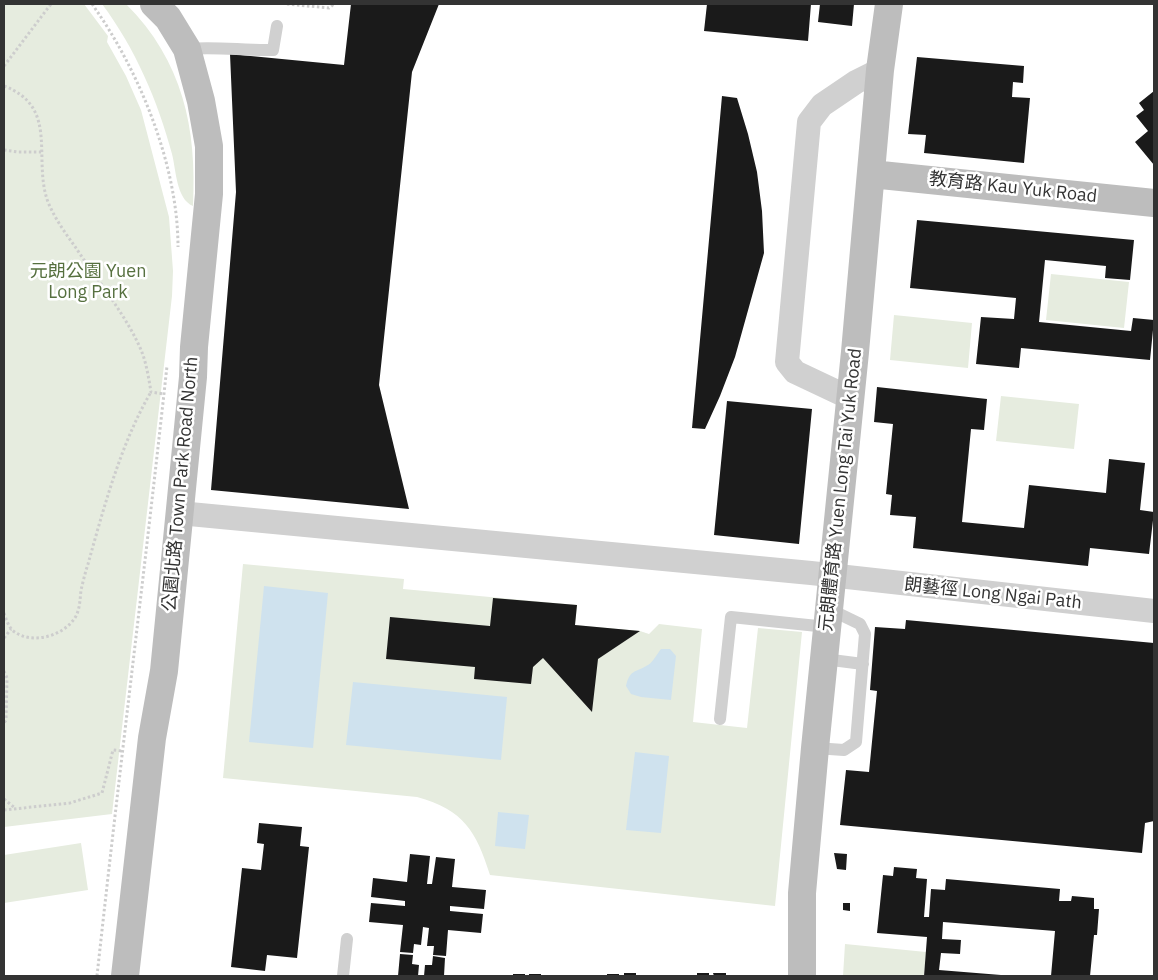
<!DOCTYPE html>
<meta charset="utf-8">
<style>
body{margin:0}
#map{position:relative;width:1158px;height:980px;overflow:hidden;background:#fff;font-family:"IBM Plex Sans",sans-serif}
canvas{display:block}
.frame{position:absolute;inset:0;border:5px solid #333;pointer-events:none}
</style>
<div id="map">
<canvas width="1158" height="980"></canvas>
<div class="frame"></div>
</div>
<script>
const context = document.querySelector('canvas').getContext('2d');
context.lineJoin = 'round';
function paint(path, color) {
  context.fillStyle = color;
  context.fill(path, 'evenodd');
}
function strokePath(path, color, width, dash) {
  context.strokeStyle = color;
  context.lineWidth = width;
  context.lineCap = dash ? 'butt' : 'round';
  context.setLineDash(dash || []);
  context.stroke(path);
}
function label(font, color, halo, rows, align = 'center') {
  context.font = font + ' "IBM Plex Sans","Noto Sans TC",sans-serif';
  context.lineWidth = 5;
  context.setLineDash([]);
  context.textBaseline = 'middle';
  context.strokeStyle = halo;
  context.fillStyle = color;
  for (const [text, x, y, turn = 0] of rows) {
    context.save();
    context.translate(x, y);
    context.rotate((+turn || 0) * Math.PI / 180);
    context.textAlign = isNaN(turn) ? turn : align;
    if (halo) context.strokeText(text, 0, 0);
    context.fillText(text, 0, 0);
    context.restore();
  }
}
const green = new Path2D(`
 M4 4H84L108 36 107 42 126 76 141 110 169 217 173 271 172 296 112 814 4 827Z
 M102 4H126C183 61 197 128 193 206 176 199 176 169 172 154 158 101 135 48 102 4Z
 M1051 274 1129 282 1124 328 1046 320Z
 M894 315 972 323 968 368 890 360Z
 M1001 396 1079 404 1074 449 996 441Z
 M243 564 404 579 403 589 577 605 575 625 640 631 649 634 659 624 702 629 693 722 747 728 758 628 802 632 775 906 490 875C476 831 464 810 417 797L223 778Z
 M81 843 88 890 4 903V855Z
 M845 944 926 952 924 976H843Z`);
const water = new Path2D(`
 M264 586 328 593 313 748 249 742Z
 M661 649H670L676 656 671 700 641 697 631 694 626 686C630 669 635 673 648 665 653 662 657 654 661 649Z
 M353 682 507 697 501 760 346 745Z
 M635 752 669 756 661 833 626 830Z
 M498 812 529 815 525 849 495 846Z`);
const building = new Path2D(`
 M351 4H439L412 72 379 385 409 509 211 490 236 192 230 54 344 65Z
 M707 4H811L808 41 704 31Z
 M820 4H854L852 26 818 22Z
 M917 57 1024 66 1023 83 1013 82 1012 97 1030 98 1024 163 924 153 926 135 908 134Z
 M1154 91V165L1135 142 1148 131 1136 116 1144 110 1139 103Z
 M722 96 737 98 748 134 757 172 762 211 764 253 735 357 720 396 705 429 692 428Z
 M917 220 1134 240 1130 280 1105 278 1106 266 1045 260 1039 322 1131 331 1133 318 1154 320 1150 360 1021 348 1019 368 976 364 981 317 1014 319 1016 298 910 288Z
 M877 387 987 399 984 430 971 429 962 522 1024 528 1029 485 1106 493 1109 459 1145 463 1140 510 1154 512 1149 554 1090 548 1088 566 913 548 916 517 890 515 892 495 886 494 893 424 874 422Z
 M727 401 812 409 799 544 714 535Z
 M493 598 577 605 575 625 640 631 598 659 592 712 543 658 533 667 531 684 474 679 475 667 386 659 390 617 490 626Z
 M906 620 1154 643V821L1145 823 1142 853 840 825 846 770 869 772 877 691 870 690 875 627 905 629Z
 M259 823 302 827 300 846 309 847 297 958 267 955 265 971 231 967 242 868 261 870 264 844 257 843Z
 M834 853 847 854 846 870 837 869Z
 M410 854 430 856 427 884H432L436 857 455 859 452 887 486 890 484 909 450 906V911L483 914 481 933 448 930 446 956 433 955 434 946H427L429 928 423 927 421 945 414 944 413 953 400 952 403 925 369 922 371 903 405 906V901L371 897 373 878 407 882Z
 M894 867 917 869 916 878 927 879 924 917H929L931 889 945 890 946 879 1060 889 1059 901H1071L1072 896 1094 898V909H1099L1097 935H1094L1090 976H1051L1055 931 943 922 942 939 961 940 960 954 941 953 939 970 1001 975V976H924L927 937 877 933 883 875 893 876Z
 M843 903H850V911L843 910Z
 M400 954 413 955 412 964 419 965 418 976H398Z
 M433 956 445 958 444 976H424L425 965H432Z
 M624 973H636V976H624Z
 M697 973H709V976H697Z
 M713 973H726V976H714Z
 M513 974H525V976H513Z
 M529 974H541V976H529Z
 M607 974H619V976H607Z`);
const path = new Path2D(`
 M92 4C139 70 178 165 178 247
 M287 4 329 8 334 4
 M4 66 51 4
 M4 86C60 107 32 159 48 202 55 219 66 234 76 248 97 280 130 320 143 355 147 367 149 380 151 392L164 394
 M4 150 18 152H41
 M4 613C6 619 8 625 12 630 31 646 65 636 76 616 80 608 80 599 81 590 83 582 85 573 88 564 104 507 121 443 151 392
 M4 638 11 629
 M4 671 7 678 6 720 4 723
 M4 799 15 808
 M4 810 70 803 102 793 113 750 122 751
 M97 976C119 773 145 569 167 366`);
const lane = new Path2D(`
 M187 49C216 46 245 51 273 50L277 26
 M824 659 863 664
 M720 719 731 617 827 627
 M815 748 844 750 856 742 865 634 860 624 829 609
 M343 976 347 939`);
const street = new Path2D(`
 M850 398 795 372 787 362 809 122 822 105 856 82 880 70
 M179 513 811 573 1154 611`);
const secondary = new Path2D(`
 M871 174 1154 203
 M125 976 152 738 164 671 193 377 194 347 209 194V146L201 101 187 49 168 18 154 4
 M802 976V893L815 748 855 352 880 70 889 4`);
const streetNames = [
 ["教育路 Kau Yuk Road",1013,188,6],
 ["公園北路 Town Park Road North",181,484,-85],
 ["元朗體育路 Yuen Long Tai Yuk Road",841,490,-84],
 ["朗藝徑 Long Ngai Path",993,594,6]
];
const parkNames = [
 ["元朗公園 Yuen",88,272],
 ["Long Park",88,293]
];
paint(green, '#e6ecdf');
paint(water, '#cfe2ee');
paint(building, '#1a1a1a');
strokePath(path, '#cdcdcd', 3, [2.5, 2.5]);
strokePath(lane, '#d0d0d0', 12);
strokePath(street, '#d0d0d0', 24);
strokePath(secondary, '#bdbdbd', 28);
label('18px', '#333', '#fff', streetNames);
label('18px', '#56703f', '#fff', parkNames);
</script>
